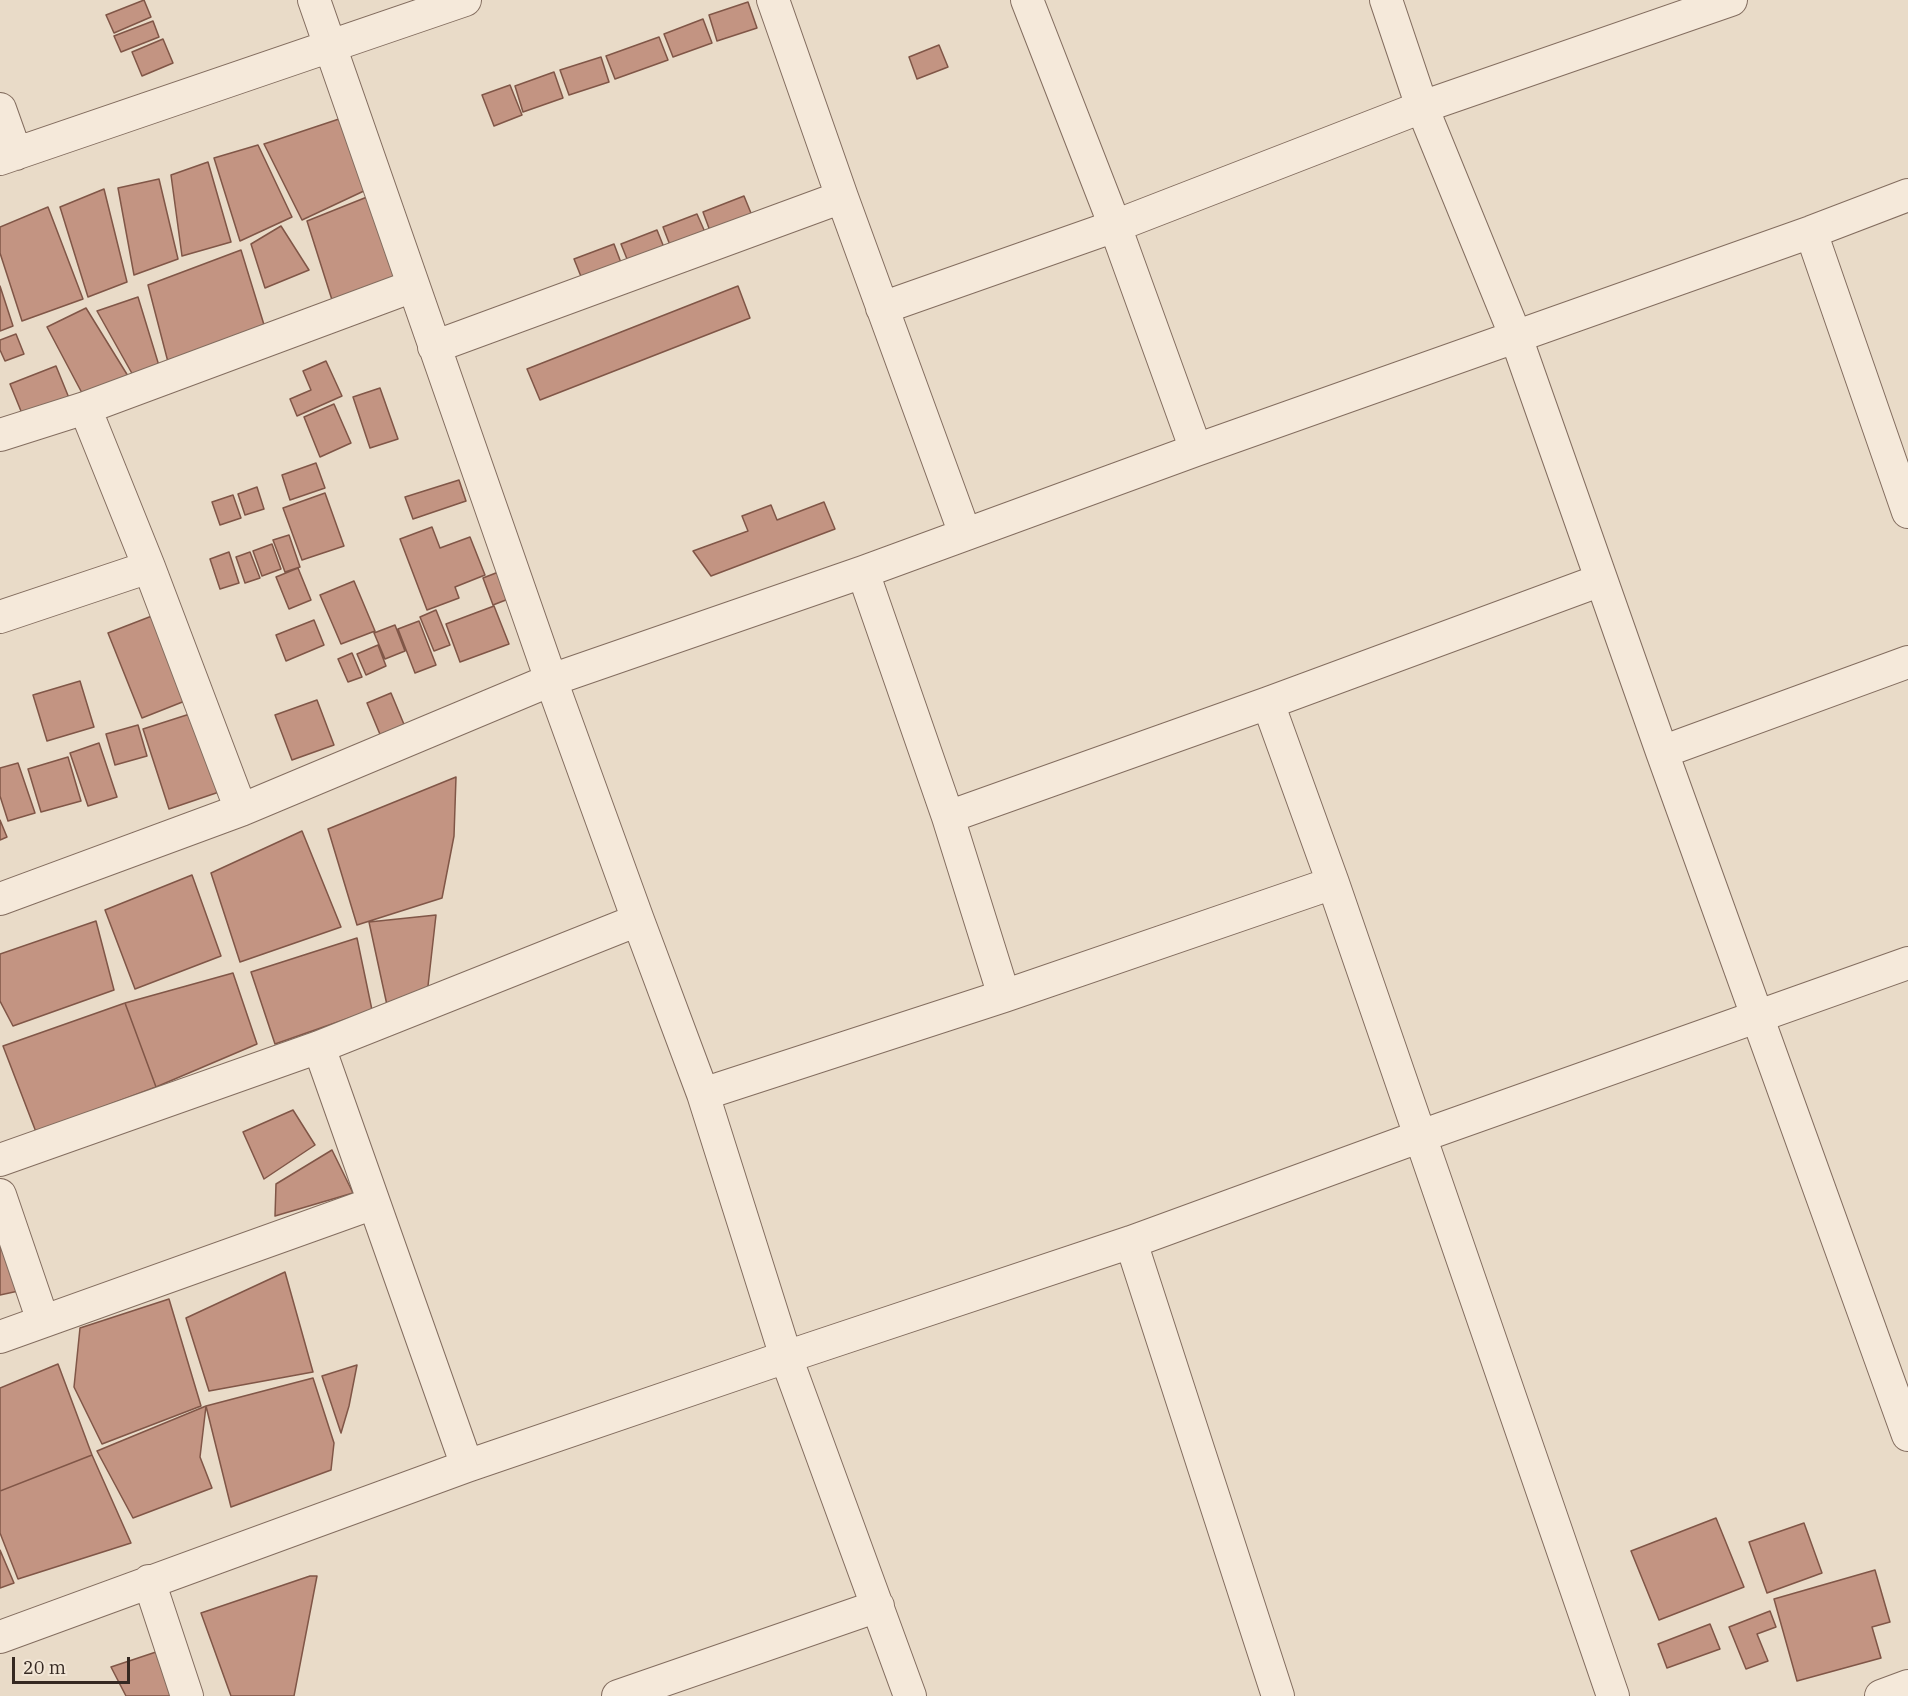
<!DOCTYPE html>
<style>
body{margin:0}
#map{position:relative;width:1908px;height:1696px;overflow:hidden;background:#e9dbc8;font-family:"IBM Plex Serif",serif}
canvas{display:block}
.scale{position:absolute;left:12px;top:1657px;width:118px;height:27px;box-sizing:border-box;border:3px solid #352821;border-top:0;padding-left:8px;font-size:18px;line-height:21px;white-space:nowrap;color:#352821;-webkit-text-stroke:4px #f2e6d6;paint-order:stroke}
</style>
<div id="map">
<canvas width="1908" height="1696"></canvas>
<div class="scale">20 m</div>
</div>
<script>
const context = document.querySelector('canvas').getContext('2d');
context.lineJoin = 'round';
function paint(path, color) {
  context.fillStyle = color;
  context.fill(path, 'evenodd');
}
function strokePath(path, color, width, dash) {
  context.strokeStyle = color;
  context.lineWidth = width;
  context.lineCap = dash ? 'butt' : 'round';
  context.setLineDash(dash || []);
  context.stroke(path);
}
const building = new Path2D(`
 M144 0 151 17 114 33 106 15Z
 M748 2 757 28 717 41 709 15Z
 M703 19 712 43 673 57 664 34Z
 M153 21 159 37 121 52 114 36Z
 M659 37 668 60 615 79 606 56Z
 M163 39 173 63 142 76 132 52Z
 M939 45 948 67 917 79 909 57Z
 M601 57 609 82 569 95 560 70Z
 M554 72 563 98 523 112 515 86Z
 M510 85 522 115 494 126 482 95Z
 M339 119 366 190 302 220 264 144Z
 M258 145 292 217 240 241 214 158Z
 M208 162 231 242 182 256 171 175Z
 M159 179 178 259 134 275 118 188Z
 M104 189 127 282 88 297 60 207Z
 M372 195 399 278 333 303 307 221Z
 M744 196 755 223 713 239 703 212Z
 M48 207 83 299 22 321 0 253V227Z
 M697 214 708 239 673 253 663 227Z
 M281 226 309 270 265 288 251 244Z
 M657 230 667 255 631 269 621 244Z
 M614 244 623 268 584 284 574 259Z
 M241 250 265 328 168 362 148 285Z
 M0 286 13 326 0 331Z
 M738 286 750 318 540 400 527 369Z
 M138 297 160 369 134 377 97 311Z
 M86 308 128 376 82 393 47 327Z
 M16 334 24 354 5 361 0 350V340Z
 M326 361 342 396 297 416 290 399 311 390 303 371Z
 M56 366 69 398 23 416 10 384Z
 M380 388 398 439 370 448 353 397Z
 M334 404 351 443 320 457 304 417Z
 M316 463 325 488 290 500 282 475Z
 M459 480 466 501 413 519 405 497Z
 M257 487 264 509 245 515 238 494Z
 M325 493 344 546 302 560 283 508Z
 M233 495 241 518 220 525 212 502Z
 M824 502 835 529 711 576 693 551 748 531 742 516 771 505 777 520Z
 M432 527 440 548 470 537 485 575 455 587 459 598 427 610 400 539Z
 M289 535 300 567 285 572 273 540Z
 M272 544 281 569 262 576 253 551Z
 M229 552 239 583 220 589 210 559Z
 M250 552 260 578 245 583 236 557Z
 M298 568 311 600 289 609 276 577Z
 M501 571 511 598 493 605 483 578Z
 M354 581 375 631 341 644 320 595Z
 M494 606 509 644 460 662 446 624Z
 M436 610 450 645 434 651 420 617Z
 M157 614 190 699 142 718 108 633Z
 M314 620 324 645 286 661 276 635Z
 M419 621 436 665 415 673 398 629Z
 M395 625 405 651 385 659 374 633Z
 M378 645 386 666 366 675 357 654Z
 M352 653 362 677 348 682 338 659Z
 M80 681 94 727 47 741 33 695Z
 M391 693 408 734 384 744 367 703Z
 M317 700 334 745 292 760 275 715Z
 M196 712 222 791 169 809 143 729Z
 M138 725 147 756 115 765 106 734Z
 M99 743 117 797 88 806 70 753Z
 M68 757 81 801 41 812 28 769Z
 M18 763 35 813 8 821 0 796V768Z
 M456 777 454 836 442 898 357 925 328 829Z
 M0 820 7 837 0 840Z
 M302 831 341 927 240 962 211 873Z
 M192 875 221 956 135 989 105 910Z
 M436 915 428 986 390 1019 369 922Z
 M96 921 114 990 13 1026 0 1001V954Z
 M357 938 372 1010 275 1044 251 972Z
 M233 973 257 1044 156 1087 125 1003Z
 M125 1003 156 1087 36 1132 3 1046Z
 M293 1110 315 1145 264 1179 243 1132Z
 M332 1150 353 1193 275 1216 276 1184Z
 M10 1244 23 1290 0 1295V1248Z
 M285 1272 313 1372 209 1391 186 1318Z
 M169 1299 201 1406 102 1444 74 1387 80 1328Z
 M58 1364 92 1455 0 1491V1388Z
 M357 1365 349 1406 341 1433 322 1376Z
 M313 1378 334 1443 331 1470 231 1507 206 1406Z
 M206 1406 200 1457 212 1488 133 1518 97 1451Z
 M92 1455 131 1543 18 1579 0 1533V1491Z
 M1716 1518 1744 1587 1659 1620 1631 1551Z
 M1804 1523 1822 1573 1767 1593 1749 1542Z
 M0 1550 14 1583 0 1588Z
 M1875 1570 1890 1622 1872 1627 1881 1658 1797 1681 1774 1599Z
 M310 1576H317L294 1696H231L201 1613Z
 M1770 1611 1776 1627 1757 1634 1768 1661 1746 1669 1729 1627Z
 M1710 1624 1720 1649 1667 1668 1658 1644Z
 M162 1650 183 1696H126L111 1667Z`);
const minor = new Path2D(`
 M314 0 551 680 638 920 703 1094 786 1357 910 1696
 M773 0 842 197 965 534
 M1027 0 1115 226 1196 450
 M1386 0 1422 107 1516 337 1662 752 1908 1435
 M0 109 16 154
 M0 159 465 0
 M1811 232 1908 512
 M882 308 1115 226 1422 107 1731 0
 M434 347 842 197
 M85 408 149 567 241 810
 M0 435 85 408 413 286
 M863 572 948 817 1004 996
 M0 617 149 567
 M1268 703 1333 883 1613 1696
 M1662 752 1908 662
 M948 817 1268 703 1601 580
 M0 899 241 810 551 680 863 572 1196 450 1811 232 1908 195
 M319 1047 467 1466
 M703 1094 1004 996 1333 883
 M0 1160 319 1047 638 920
 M0 1195 43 1321
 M1131 1242 1278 1696
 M0 1337 374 1203
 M149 1581 187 1696
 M0 1637 467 1466 786 1357 1131 1242 1421 1136 1908 963
 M618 1696 878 1606
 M1881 1696 1908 1686`);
paint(building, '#c39482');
strokePath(building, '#805647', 1.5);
strokePath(minor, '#836d5f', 34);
strokePath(minor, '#f5e9da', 32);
</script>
